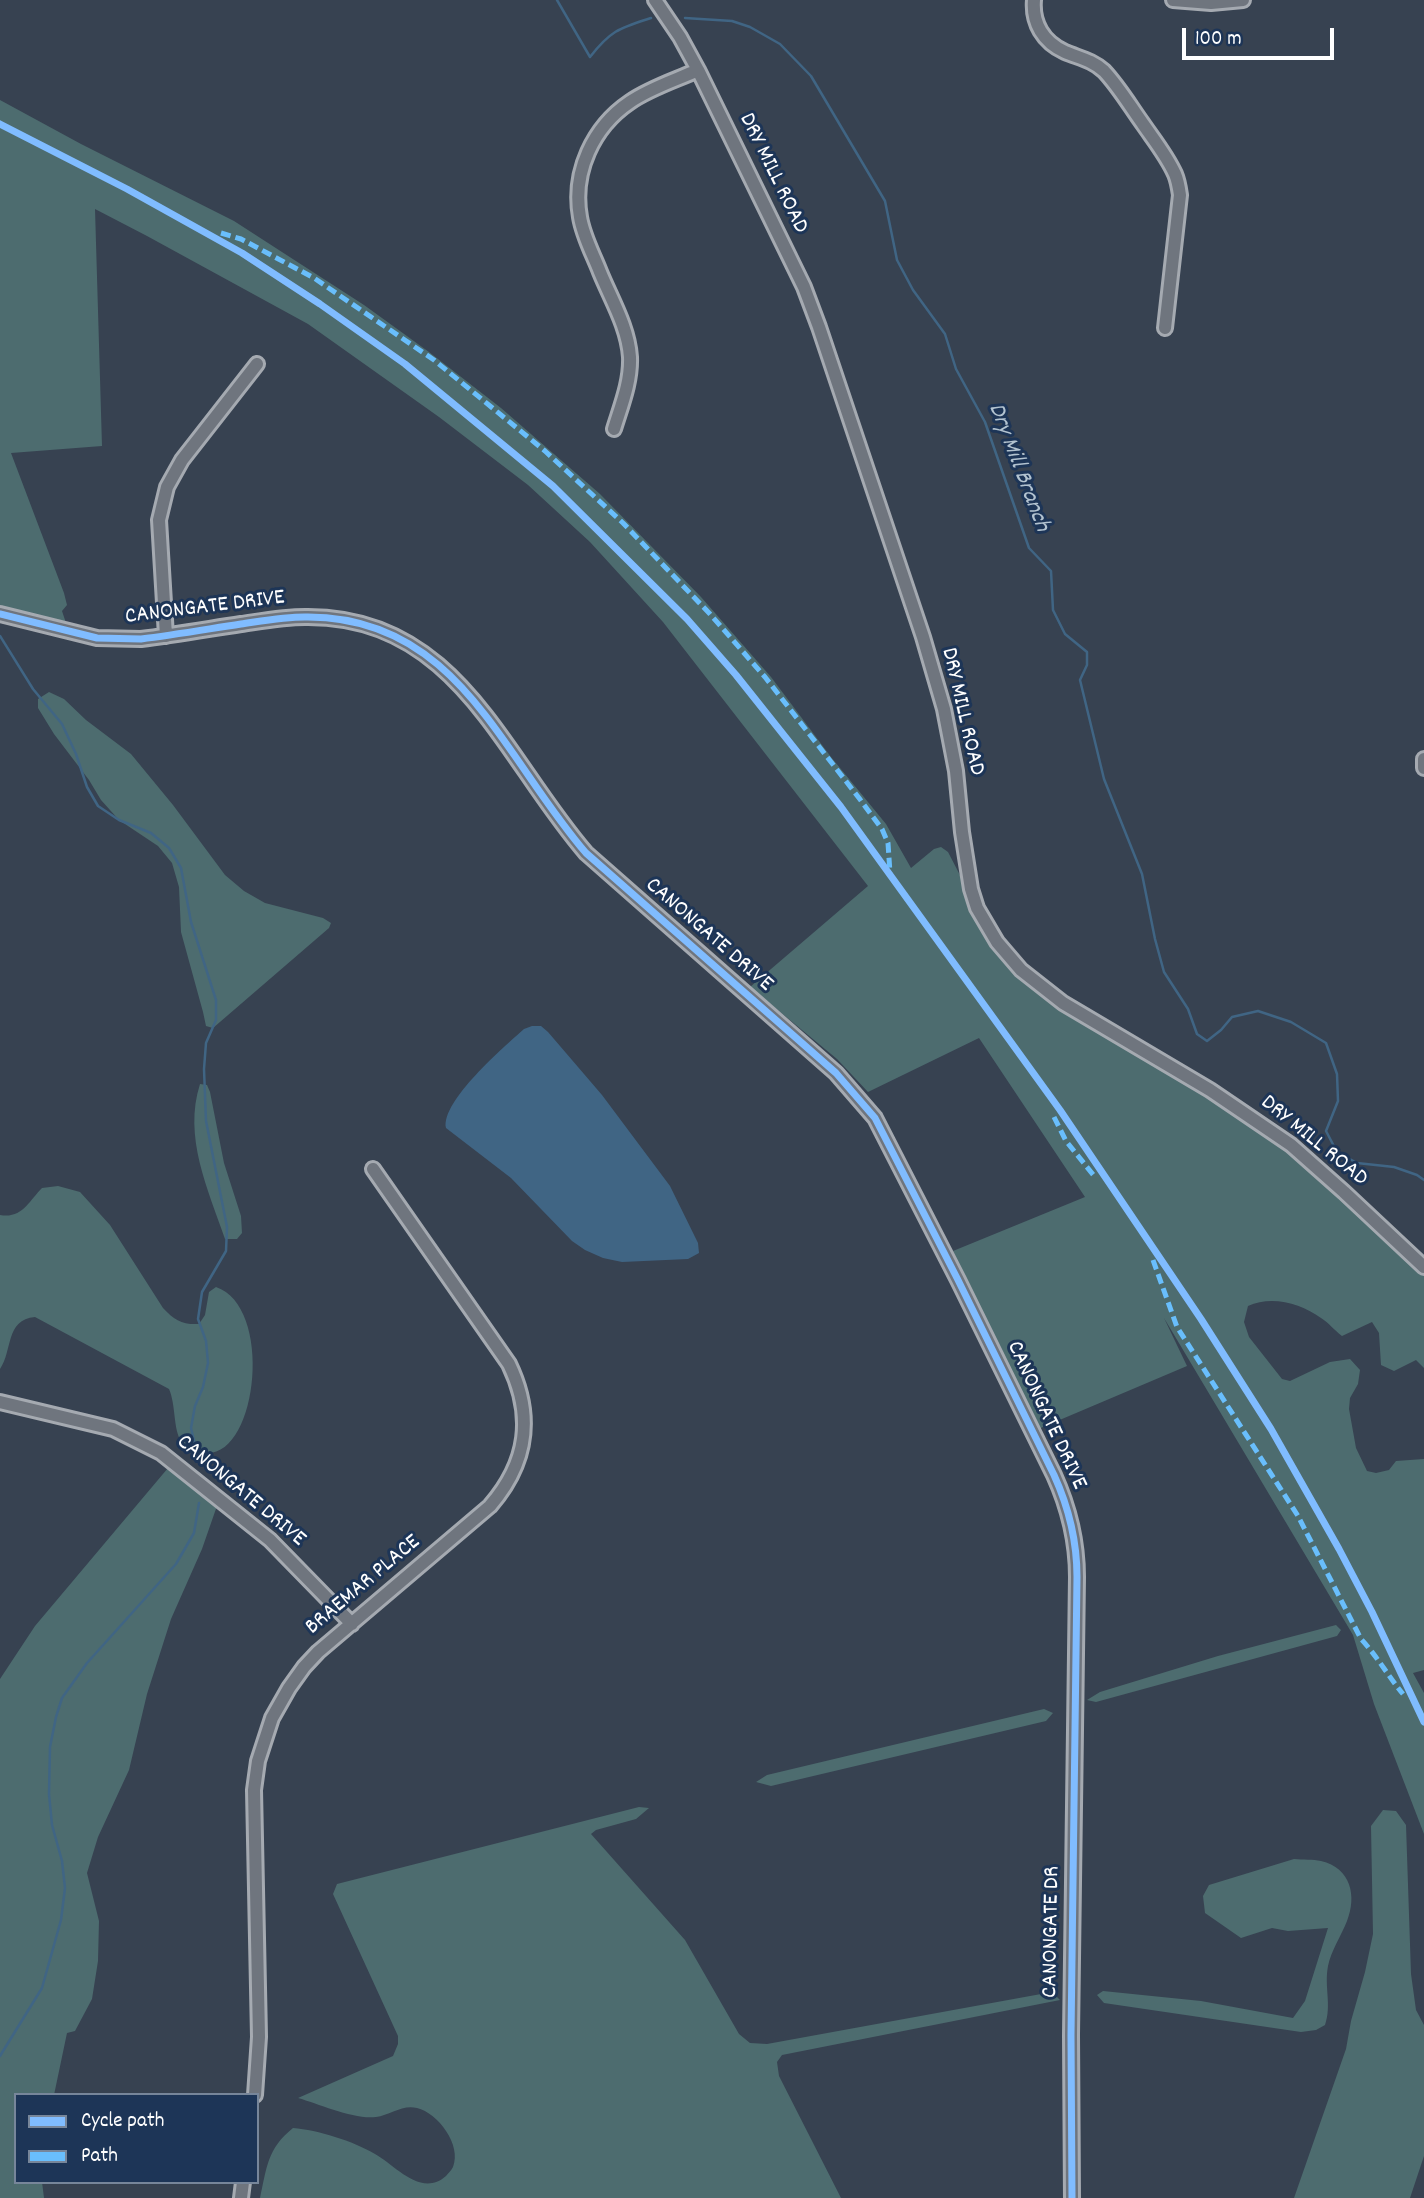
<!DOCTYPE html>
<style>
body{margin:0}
#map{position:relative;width:1424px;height:2198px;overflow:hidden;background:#374251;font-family:Dekko,sans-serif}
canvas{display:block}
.legend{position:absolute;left:14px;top:2093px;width:245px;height:91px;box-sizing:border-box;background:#1d3557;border:2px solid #77869a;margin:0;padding:9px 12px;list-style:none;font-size:21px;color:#fff}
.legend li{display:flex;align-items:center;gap:14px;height:35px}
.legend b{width:35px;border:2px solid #77869a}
.scale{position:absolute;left:1182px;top:28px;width:152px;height:32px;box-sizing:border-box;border:4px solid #fff;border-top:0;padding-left:9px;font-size:21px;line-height:24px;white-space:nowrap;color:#fff;-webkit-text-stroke:5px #1d3557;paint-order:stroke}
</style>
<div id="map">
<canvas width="1424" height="2198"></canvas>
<ul class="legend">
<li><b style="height:9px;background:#80bcff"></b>Cycle path</li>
<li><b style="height:9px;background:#69befc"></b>Path</li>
</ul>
<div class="scale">100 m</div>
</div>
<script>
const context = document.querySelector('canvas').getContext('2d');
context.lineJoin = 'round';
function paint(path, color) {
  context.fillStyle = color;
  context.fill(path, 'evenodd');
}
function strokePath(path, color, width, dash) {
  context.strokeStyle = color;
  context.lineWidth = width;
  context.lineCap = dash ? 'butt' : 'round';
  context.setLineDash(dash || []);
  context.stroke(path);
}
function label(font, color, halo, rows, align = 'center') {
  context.font = font + ' Dekko,sans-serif';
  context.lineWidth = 6;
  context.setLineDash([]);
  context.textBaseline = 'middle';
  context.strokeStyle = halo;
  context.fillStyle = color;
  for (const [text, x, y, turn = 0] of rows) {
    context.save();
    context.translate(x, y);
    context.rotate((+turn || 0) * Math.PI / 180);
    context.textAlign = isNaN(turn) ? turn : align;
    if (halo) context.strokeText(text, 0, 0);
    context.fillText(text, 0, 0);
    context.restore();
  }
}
const green = new Path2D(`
 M0 100 81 144 234 221 364 305 429 352 501 408 600 494 701 597 771 677 831 757 886 824 911 868 934 849 941 847 948 852 977 908 1021 970 1291 1145 1424 1267V1368L1416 1360 1394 1371 1381 1365 1379 1333 1372 1322 1342 1336C1334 1330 1329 1323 1321 1318 1301 1303 1271 1295 1248 1306L1244 1322 1249 1337 1282 1379 1290 1381 1330 1362 1350 1359 1360 1370 1358 1384 1350 1398 1349 1409 1356 1448 1367 1471 1376 1473 1389 1470 1396 1461 1424 1459V1670L1413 1673 1424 1693V1834L1374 1704 1353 1635 1164 1318 1187 1366 1036 1430 953 1251 1085 1197 979 1038 868 1092 837 1059 750 987 868 886 663 622 590 542 528 485 439 417 308 324 147 236 95 209 102 446 11 453 64 593 67 605 62 611 66 623 36 615 0 608Z
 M49 692 64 699 86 720 131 754 173 805 225 875 244 891 265 903 323 918 331 923 329 928 213 1028 206 1026 203 1012 181 932 179 887 172 863 158 846 119 820 101 800 89 780 54 734 38 708V699Z
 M200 1084 207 1085 210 1092 224 1163 241 1216 242 1233 237 1239H225C208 1189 183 1137 200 1084Z
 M58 1186 80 1192 110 1225 163 1308C174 1320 183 1325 199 1324L205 1315 209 1292 216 1287C276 1307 257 1469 199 1452 193 1450 184 1446 181 1441 173 1428 176 1405 169 1389L35 1317C5 1320 13 1350 0 1369V1215C22 1219 29 1201 42 1188Z
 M168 1468 218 1503 202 1549 171 1619 147 1694 129 1770 98 1837 87 1873 99 1921 98 1961 92 1999 75 2031 67 2033 54 2095H16V2182H42L44 2198H0V1679L35 1626Z
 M1336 1625 1341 1630 1337 1636 1096 1702 1087 1700 1100 1692 1218 1656Z
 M1044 1709 1053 1713 1046 1721 771 1786 756 1782 767 1775Z
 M639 1807 649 1808 636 1819 596 1830 591 1834 685 1940 739 2034 750 2043 767 2044 1052 1992 1060 2000 782 2055 777 2062 779 2076 841 2198H260C267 2167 267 2149 293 2128 318 2130 353 2141 375 2154 395 2165 421 2198 446 2176 448 2173 451 2171 453 2167 462 2145 438 2113 417 2108 403 2104 390 2115 376 2117 355 2120 319 2104 298 2098L393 2056 398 2044V2036L333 1894 337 1884Z
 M1383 1810 1396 1811 1406 1825 1411 1974 1416 2010 1424 2025V2156L1410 2198H1294L1346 2049 1351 2021 1365 1972 1373 1934 1371 1826Z
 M1294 1859C1303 1860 1313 1859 1321 1861 1351 1868 1357 1896 1347 1921 1341 1936 1331 1951 1328 1966 1324 1987 1332 2005 1325 2025L1316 2030 1301 2032 1104 2003 1097 1995 1103 1991 1201 2001 1293 2018 1305 2001 1328 1928 1288 1931 1272 1928 1241 1938 1205 1913 1203 1896 1209 1885Z`);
const water = new Path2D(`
 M532 1026H541L548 1032 602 1095 670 1186 698 1243 699 1253 688 1259 622 1262 603 1258 585 1250 572 1241 511 1178 446 1128C441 1101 504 1047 524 1029Z`);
const stream = new Path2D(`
 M557 0 590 57C611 30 620 28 651 18
 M685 18 732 21 750 27 780 44 811 76 885 201 897 260 913 290 945 334 956 369 985 422 1029 548 1051 571 1053 610 1065 634 1087 652V665L1080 680 1104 779 1142 874 1155 939 1164 972 1188 1009 1197 1034 1207 1041 1221 1030 1232 1017 1258 1011 1291 1022 1326 1043 1337 1074 1338 1101 1326 1131 1337 1152 1357 1163 1394 1167 1417 1175 1424 1180
 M0 636 33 689 62 724 76 754 87 787 98 806 119 820 151 833 169 848 181 868 191 922 216 1000V1020L206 1043 204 1069 206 1121 227 1227 226 1251 202 1292 198 1319 206 1341 208 1363 203 1387 195 1406 191 1428 198 1457
 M0 2056 42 1988 61 1920 65 1888 62 1861 52 1825 49 1794 50 1747 56 1717 62 1698 87 1663 176 1564 194 1533 199 1503`);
const minor = new Path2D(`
 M655 0 680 37 698 70 804 287 819 327 923 637 944 709 956 771 962 832 971 889 977 908 997 942 1021 970 1063 1003 1210 1090 1291 1145 1344 1192 1424 1267
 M1034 0C1032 23 1043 42 1065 52 1079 58 1092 60 1104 71 1119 87 1130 106 1143 124 1154 140 1167 156 1175 174 1178 181 1179 188 1180 195L1165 328
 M1173 0 1211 3 1243 0
 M614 429C621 406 631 382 630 357 628 327 611 299 600 272 593 254 583 236 580 217 572 172 593 127 630 102 650 88 676 80 698 70
 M0 614 97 638 141 639C174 635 208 629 241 624 262 621 284 617 305 617 457 615 502 756 586 853L836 1073 875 1118 958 1280 1054 1475C1069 1508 1077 1541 1077 1577L1071 2035 1072 2198
 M166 636 159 520 167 487 182 460 257 364
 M1424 759V768
 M0 1402 113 1429 161 1453 270 1540 352 1624
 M255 2095 259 2037 254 1790 258 1761 272 1718 289 1688 304 1667 318 1652 490 1506C528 1462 534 1416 509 1364L373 1169
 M241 2198 243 2182`);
const quiet = new Path2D(`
 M221 233 241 239 314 278 434 360 545 451 623 523 710 614 765 677 859 798 882 829 888 843 890 873
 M1054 1117 1066 1141 1095 1177
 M1153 1260 1177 1327 1298 1516 1361 1639C1377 1656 1388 1676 1403 1694`);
const cycleway = new Path2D(`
 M0 124 127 189 242 253 320 304 405 364 553 486 687 619 736 675 841 807 1060 1110 1201 1319 1271 1429 1339 1549 1372 1612 1424 1722
 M0 614 97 638 141 639C174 635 208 629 241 624 262 621 284 617 305 617 457 615 502 756 586 853L836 1073 875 1118 958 1280 1054 1475C1069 1508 1077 1541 1077 1577L1071 2035 1072 2198`);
const streetNames = [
 ["DRY MILL ROAD",772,174,64],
 ["CANONGATE DRIVE",205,609,-7],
 ["DRY MILL ROAD",961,712,77],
 ["CANONGATE DRIVE",708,936,41],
 ["DRY MILL ROAD",1313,1142,39],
 ["CANONGATE DRIVE",1045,1416,65],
 ["CANONGATE DRIVE",240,1492,40],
 ["BRAEMAR PLACE",364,1586,-40],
 ["CANONGATE DR",1053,1932,-89]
];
const waterNames = [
 ["Dry Mill Branch",1017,468,69]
];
paint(green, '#4d6c6f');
paint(water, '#406584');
strokePath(stream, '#406584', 2.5);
strokePath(minor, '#a5aab1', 18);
strokePath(minor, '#6f757e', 12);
strokePath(quiet, '#69befc', 5, [10, 5]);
strokePath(cycleway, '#80bcff', 7);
label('23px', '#fff', '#1d3557', streetNames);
label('italic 24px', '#b3c3d0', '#1d3557', waterNames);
</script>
